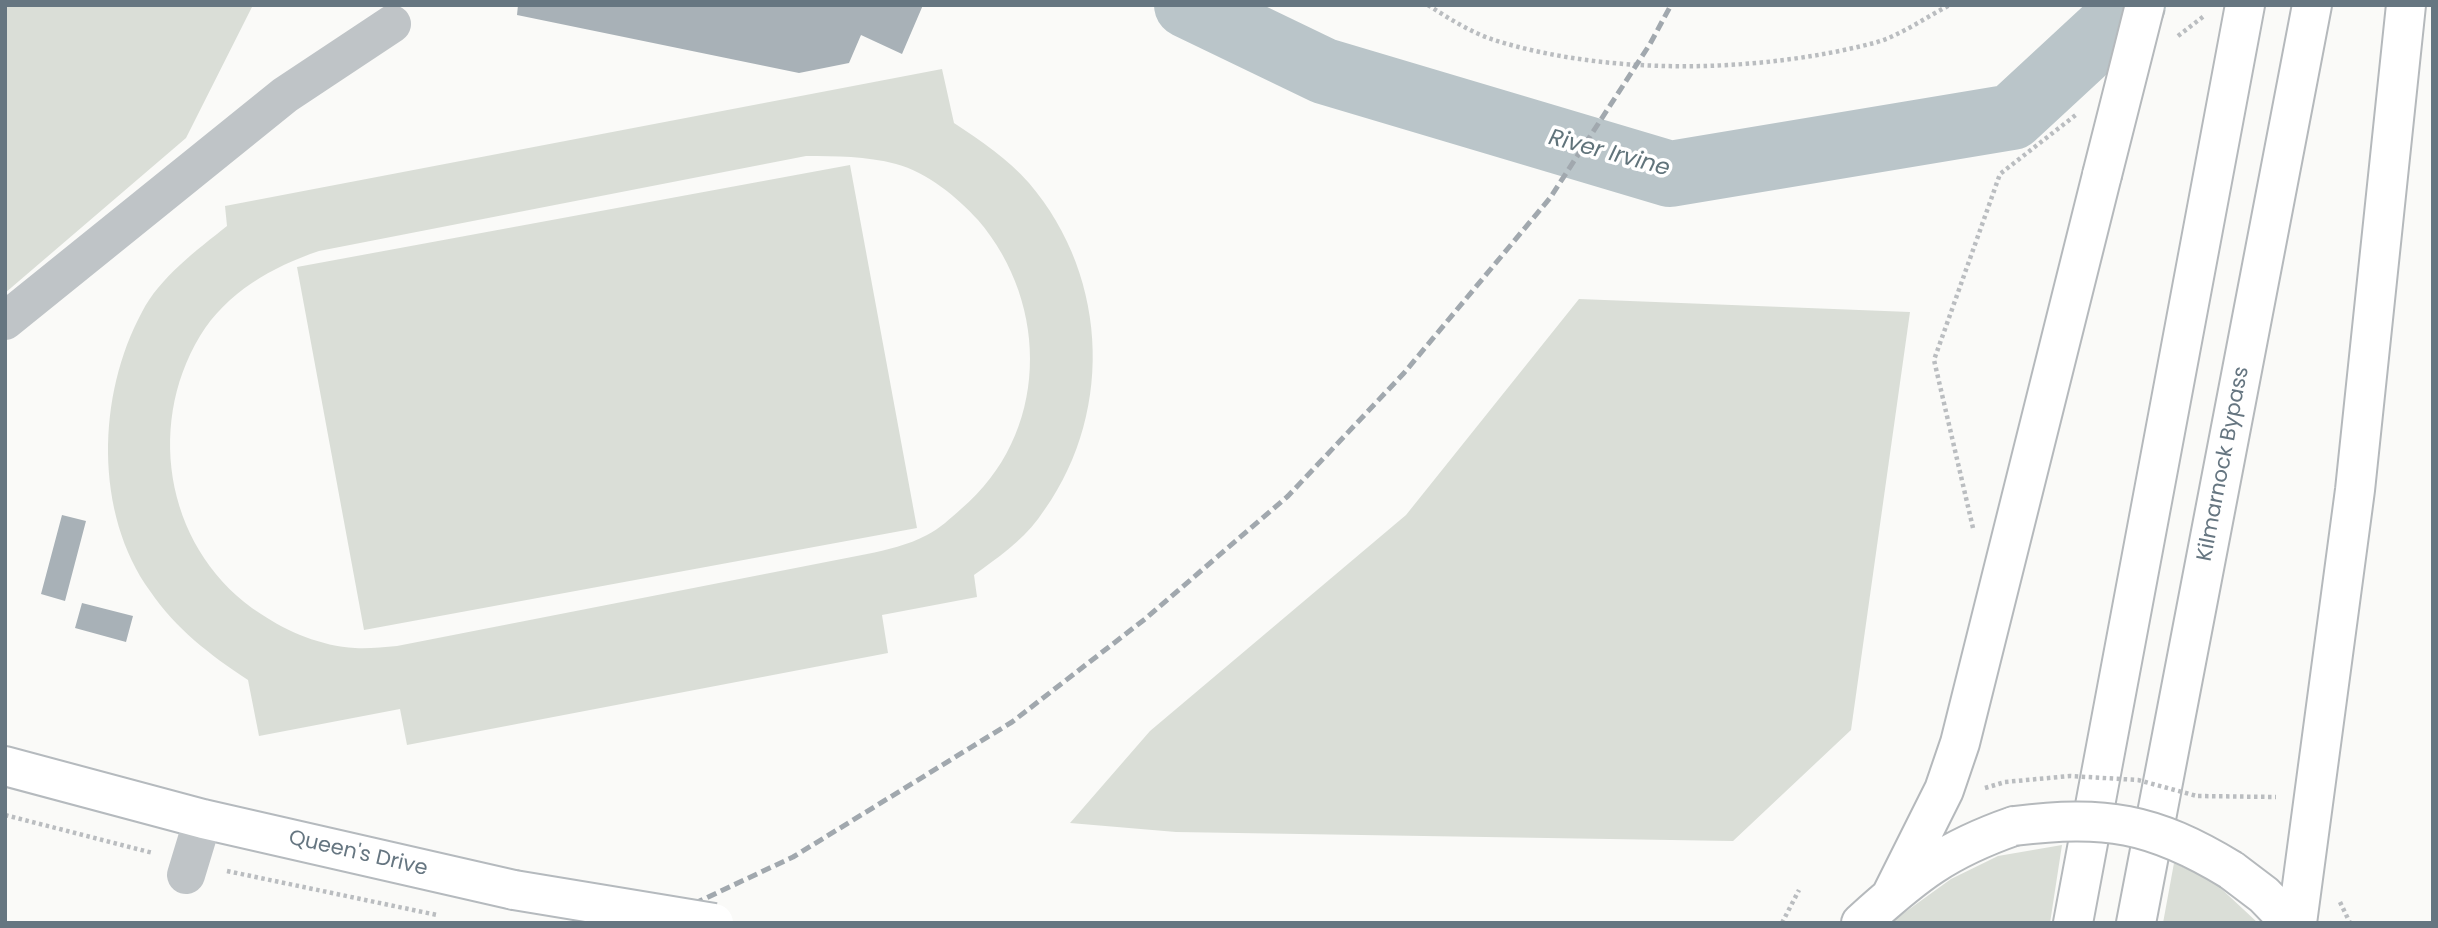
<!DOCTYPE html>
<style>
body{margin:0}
#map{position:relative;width:2438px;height:928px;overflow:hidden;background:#fafaf8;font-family:Poppins,sans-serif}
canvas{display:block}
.frame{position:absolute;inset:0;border:7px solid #667681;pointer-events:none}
</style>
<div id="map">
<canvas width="2438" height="928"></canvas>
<div class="frame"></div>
</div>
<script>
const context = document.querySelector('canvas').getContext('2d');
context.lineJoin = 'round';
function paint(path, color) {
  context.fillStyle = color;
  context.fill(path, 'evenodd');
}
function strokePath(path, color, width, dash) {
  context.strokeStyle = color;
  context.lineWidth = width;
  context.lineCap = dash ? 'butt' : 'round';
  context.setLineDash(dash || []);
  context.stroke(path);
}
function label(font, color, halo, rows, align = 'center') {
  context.font = font + ' Poppins,sans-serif';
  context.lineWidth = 7;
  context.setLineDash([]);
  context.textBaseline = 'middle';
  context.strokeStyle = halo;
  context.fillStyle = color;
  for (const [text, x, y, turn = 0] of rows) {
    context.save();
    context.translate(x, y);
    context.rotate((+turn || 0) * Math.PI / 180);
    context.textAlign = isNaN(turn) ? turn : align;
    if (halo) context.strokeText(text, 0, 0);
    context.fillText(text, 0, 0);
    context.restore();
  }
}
const green = new Path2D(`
 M5 5H253L186 138 5 293Z
 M942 69 954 123C981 141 1008 159 1029 183 1111 279 1114 420 1038 519 1021 542 997 558 974 575L977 597 882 615 888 653 407 745 400 709 259 736 248 680C210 655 176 629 150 591 94 513 97 395 142 312 160 277 197 250 227 226L225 206ZM806 156C836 156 866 156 896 164 927 172 957 197 978 220 1051 305 1049 435 961 509 951 518 939 529 927 535 908 545 887 550 867 554L397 646C383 647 368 649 355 648 321 646 288 632 261 614 168 554 144 429 200 336 227 292 272 267 319 251Z
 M850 165 917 528 364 630 297 267Z
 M1579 299 1910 312 1851 730 1733 841 1176 832 1070 823 1150 731 1406 515Z
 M2062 845 2050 923H1890L1951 879 1998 856Z
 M2174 863 2213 881 2258 923H2163Z`);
const river = new Path2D(`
 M1187 5 1324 71 1670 174 2012 117 2133 5`);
const building = new Path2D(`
 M518 5H923L902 54 861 35 849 63 799 73 517 15Z
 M62 515 86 521 65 601 41 594Z
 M82 603 133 616 126 642 75 628Z`);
const path = new Path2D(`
 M1428 5C1448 18 1472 33 1494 40 1609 76 1758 73 1874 43 1900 36 1926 17 1950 5
 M2178 36 2204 16
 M1973 528 1934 360 2000 174 2077 114
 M1985 788 2005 782
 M2198 796 2276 797
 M5 815 153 853
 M227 871 437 915
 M2340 902 2350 923
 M1782 923 1799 890`);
const minor = new Path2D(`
 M5 321 285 95 392 24
 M186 875 203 819`);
const major = new Path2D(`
 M5 766 203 819 514 890`);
const highway = new Path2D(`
 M2231 870 2264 895 2291 923
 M1891 896 1944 790 1960 743 2102 175
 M1861 923C1915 874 1945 850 2014 826
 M2073 923 2245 5
 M2136 923 2312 5
 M2297 923 2355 490 2406 5`);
const rail = new Path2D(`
 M653 923 793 857 1012 722 1145 619 1288 496 1404 373 1550 198 1650 44 1671 5`);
const pathBridge = new Path2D(`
 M2005 782 2070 776 2138 780 2197 796`);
const majorBridge = new Path2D(`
 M514 890 714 923`);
const highwayBridge = new Path2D(`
 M2102 175 2145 5
 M2014 826C2105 815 2152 822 2231 870`);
const streetNames = [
 ["Kilmarnock Bypass",2224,464,-79],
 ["Queen's Drive",358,854,13]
];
const waterNames = [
 ["River Irvine",1609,154,15]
];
paint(green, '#daded7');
strokePath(river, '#bac5c9', 66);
paint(building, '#a8b1b7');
strokePath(major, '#b5babe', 42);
strokePath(highway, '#b5b9bc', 42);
strokePath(path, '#babdc0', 4.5, [3.5, 3.5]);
strokePath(minor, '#bfc4c7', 38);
strokePath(major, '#fff', 38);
strokePath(highway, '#fff', 38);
strokePath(rail, '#a1a8ae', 5, [10, 5]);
strokePath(majorBridge, '#b5babe', 42, []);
strokePath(highwayBridge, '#b5b9bc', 42, []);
strokePath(pathBridge, '#babdc0', 4.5, [3.5, 3.5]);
strokePath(majorBridge, '#fff', 38);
strokePath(highwayBridge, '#fff', 38);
label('21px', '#667681', '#fff', streetNames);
label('italic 23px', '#61747b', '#fff', waterNames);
</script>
